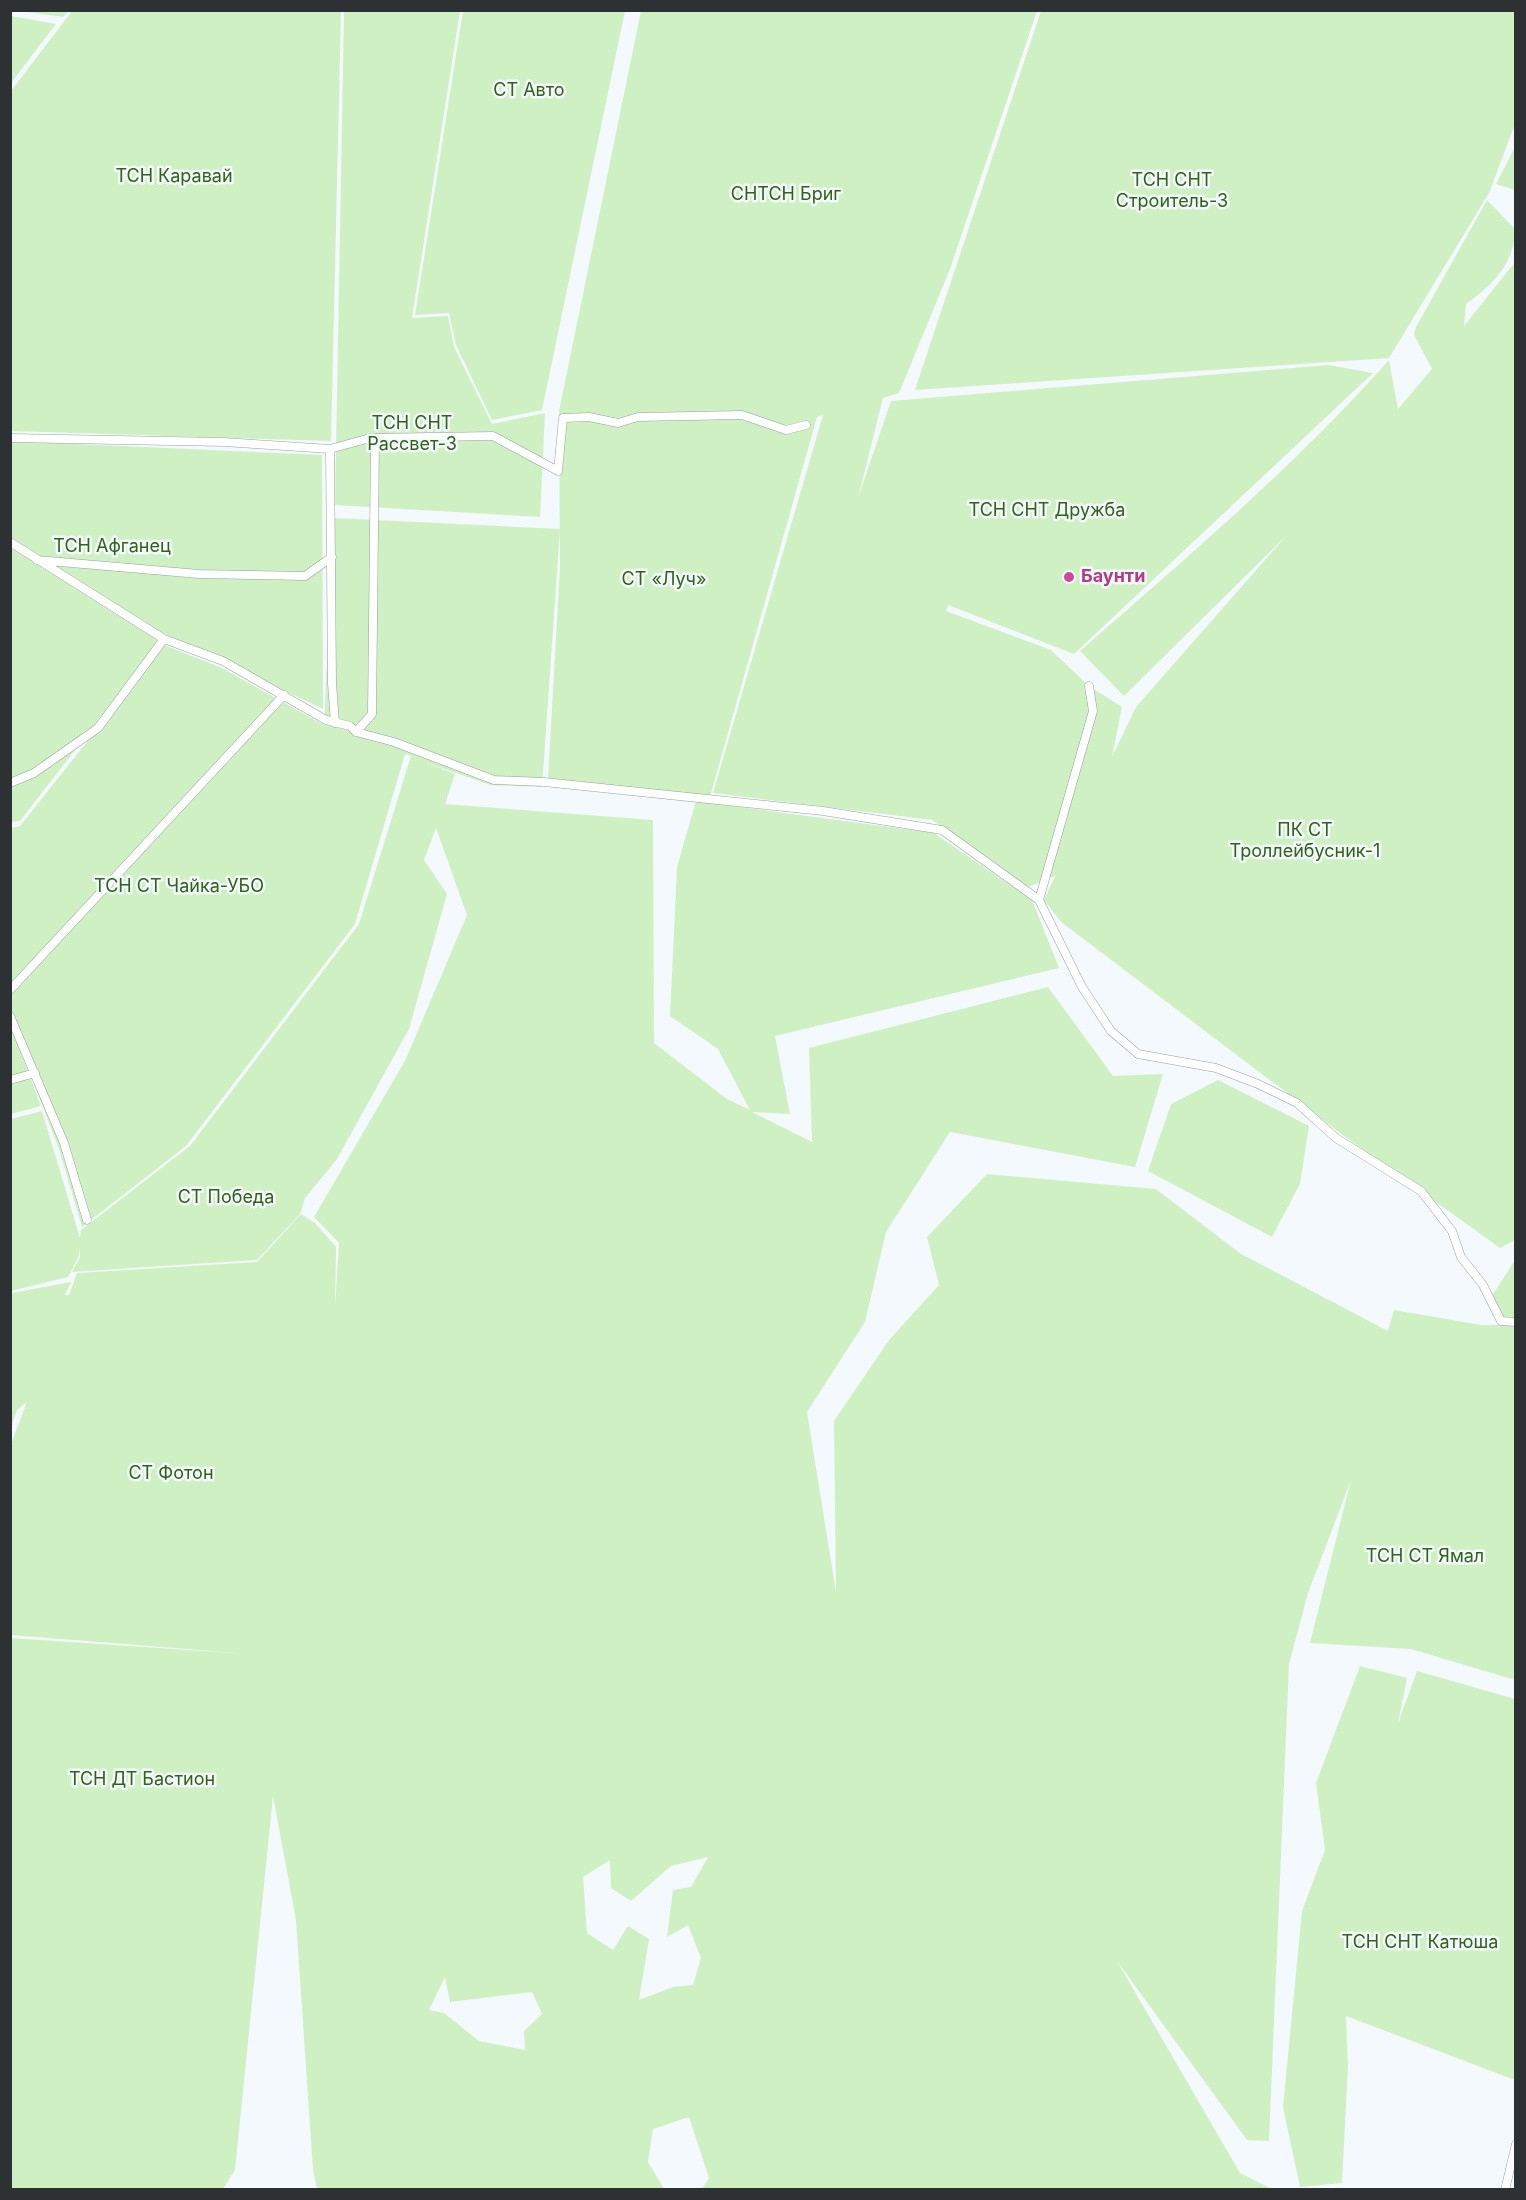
<!DOCTYPE html>
<meta charset="utf-8">
<style>
body{margin:0}
#map{position:relative;width:1526px;height:2200px;overflow:hidden;background:#f4f9fe;font-family:Inter,sans-serif}
canvas{display:block}
.frame{position:absolute;inset:0;border:12px solid #2e3133;pointer-events:none}
</style>
<div id="map">
<canvas width="1526" height="2200"></canvas>
<div class="frame"></div>
</div>
<script>
const context = document.querySelector('canvas').getContext('2d');
context.lineJoin = 'round';
function paint(path, color) {
  context.fillStyle = color;
  context.fill(path, 'evenodd');
}
function strokePath(path, color, width, dash) {
  context.strokeStyle = color;
  context.lineWidth = width;
  context.lineCap = dash ? 'butt' : 'round';
  context.setLineDash(dash || []);
  context.stroke(path);
}
function label(font, color, halo, rows, align = 'center') {
  context.font = font + ' Inter,sans-serif';
  context.lineWidth = 5;
  context.setLineDash([]);
  context.textBaseline = 'middle';
  context.strokeStyle = halo;
  context.fillStyle = color;
  for (const [text, x, y, turn = 0] of rows) {
    context.save();
    context.translate(x, y);
    context.rotate((+turn || 0) * Math.PI / 180);
    context.textAlign = isNaN(turn) ? turn : align;
    if (halo) context.strokeText(text, 0, 0);
    context.fillText(text, 0, 0);
    context.restore();
  }
}
const green = new Path2D(`
 M20 11H69L63 17Z
 M72 11H341L331 441 11 431V91Z
 M344 11H460L412 318 448 316 454 347 492 424 545 413 540 517 335 505Z
 M463 11H625L542 410 492 420 456 345 449 313 415 315Z
 M641 11H1037L950 269 899 393 883 398 858 498 891 401 1329 365 1373 373 1074 654 948 605 946 611 1051 650 1089 686 1122 707 1112 757 1136 707 1286 536 1124 696 1080 651C1186 558 1295 466 1389 360L1398 409 1432 369 1414 335 1416 327 1487 200 1515 229C1515 264 1492 285 1466 304L1464 326 1515 262V1240L1500 1248 1340 1133 1061 922 1044 900 1055 876 1028 887 932 820 713 793 823 415 817 417 710 797 548 778 560 568 559 411Z
 M1041 11H1515V124L1489 193 1389 358 915 390Z
 M11 16 56 24 11 83 10 16Z
 M1515 147V190L1496 184Z
 M11 441 322 455 323 709 165 634 20 821 11 822Z
 M334 518 560 529 542 787 490 785 422 761 455 774 445 804 653 820 654 1043 727 1099 750 1110 718 1049 670 1016 677 867 696 801 934 833 1032 900 1059 968 775 1036 790 1114 752 1112 812 1142 809 1048 1048 987 1113 1076 1163 1074 1135 1167 950 1132 886 1232 865 1322 807 1412 836 1592 834 1421 889 1340 939 1285 927 1237 987 1174 1156 1189 1241 1254 1388 1331 1394 1310 1481 1325H1515V1680L1411 1649 1310 1643 1351 1480 1308 1593 1289 1664 1269 2141 1247 2140 1117 1961 1240 2173 1272 2189H702L709 2178 689 2117 653 2129 648 2162 664 2189H317L313 2170 296 1920 273 1796 235 2170 223 2189H11V1638L249 1654 11 1635V1444L27 1402 17 1410 11 1428V1293L71 1282 65 1295H69L77 1273 257 1262 301 1214 315 1223 336 1247 335 1308 339 1243 314 1217 406 1059 467 915 436 828 424 860 447 894 409 1029 337 1159 305 1198 300 1214 257 1260 72 1272 80 1257V1246L79 1256 68 1277 11 1291V1119L42 1111 80 1238 81 1230 190 1146 359 924 411 756 405 754 355 924 186 1146 82 1227 59 1149 11 1024V828L20 826 164 645 220 667 324 725ZM708 1857 691 1887 673 1890 667 1937 688 1925 701 1958 693 1985 673 1987 639 2000 649 1939 628 1926 613 1950 587 1933 583 1877 610 1860 611 1888 631 1901 671 1866ZM445 1977 450 2002 532 1992 542 2014 524 2031 525 2050 479 2041 444 2013 429 2010Z
 M11 1027 41 1106 11 1114Z
 M1218 1080 1309 1126 1300 1184 1272 1237 1148 1171 1171 1104Z
 M1515 1260V1318H1503L1492 1296Z
 M1360 1666 1407 1678 1398 1723 1417 1671 1515 1699V2080L1346 2016 1348 2066 1342 2183 1300 2187 1283 2107 1302 1911 1325 1850 1316 1783Z`);
const street = new Path2D(`
 M10 438 224 442 330 449 370 438 493 436 558 471 563 418 589 417 618 423 638 417 742 415 786 430 806 425
 M330 449 332 683 335 723
 M10 542 164 639 223 661 326 720 350 726 356 732 394 742 494 780 544 782 823 811 942 830 1039 900 1082 987 1111 1031 1138 1054 1216 1068 1258 1084 1297 1103 1336 1138 1421 1191 1452 1231 1461 1257 1483 1285 1501 1321 1516 1322
 M37 560 199 574 305 576 332 557
 M356 732 372 714 375 440
 M10 783 34 773 98 728 164 639
 M1039 900 1093 711 1089 686
 M10 990 284 695
 M10 1016 64 1143 87 1220
 M10 1080 35 1073
 M1505 2190 1516 2144`);
const markers = [
 [1069,577,6,"#d1479c"]
];
const parkNames = [
 ["СТ Авто",529,91],
 ["ТСН Каравай",174,177],
 ["ТСН СНТ",1172,181],
 ["Строитель-3",1172,202],
 ["СНТСН Бриг",786,195],
 ["ТСН СНТ",412,424],
 ["Рассвет-3",412,445],
 ["ТСН СНТ Дружба",1047,511],
 ["ТСН Афганец",112,547],
 ["СТ «Луч»",664,580],
 ["ПК СТ",1305,831],
 ["Троллейбусник-1",1305,852],
 ["ТСН СТ Чайка-УБО",179,887],
 ["СТ Победа",226,1198],
 ["СТ Фотон",171,1474],
 ["ТСН СТ Ямал",1425,1557],
 ["ТСН ДТ Бастион",142,1780],
 ["ТСН СНТ Катюша",1420,1943]
];
const hotelNames = [
 ["Баунти",1081,577]
];
paint(green, '#cff0c3');
strokePath(street, '#999ea4', 9);
strokePath(street, '#fff', 8);
for (const [x, y, r, color] of markers) {
  const dot = new Path2D();
  dot.arc(x, y, r, 0, 2 * Math.PI);
  context.fillStyle = color;
  context.fill(dot);
  strokePath(dot, '#f4f9fe', 2);
}
label('18px', '#2f6315', '#f4f9fe', parkNames);
label('bold 18px', '#b23c85', '#f4f9fe', hotelNames, 'left');
</script>
